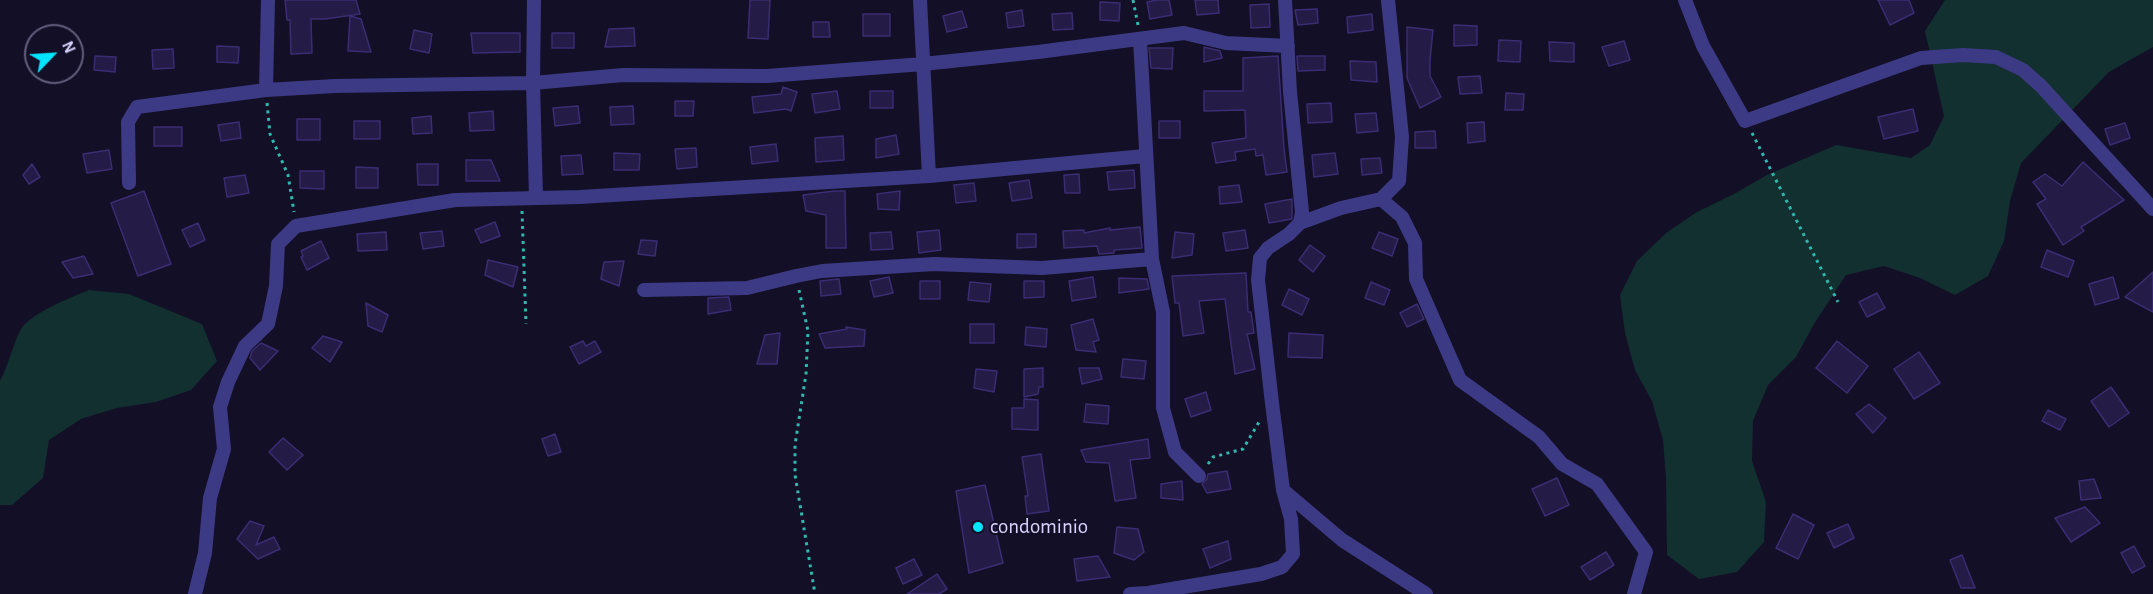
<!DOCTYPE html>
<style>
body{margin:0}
#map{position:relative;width:2153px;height:594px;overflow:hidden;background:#130f26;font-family:"Alegreya Sans",sans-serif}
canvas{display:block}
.north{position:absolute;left:24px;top:24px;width:60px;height:60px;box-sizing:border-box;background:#130f26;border:2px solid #625e7d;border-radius:50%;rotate:65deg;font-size:16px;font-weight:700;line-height:24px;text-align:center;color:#d9d4ff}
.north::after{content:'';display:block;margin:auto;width:21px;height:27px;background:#00e5ff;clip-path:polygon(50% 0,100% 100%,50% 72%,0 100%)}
</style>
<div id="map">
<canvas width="2153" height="594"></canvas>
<div class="north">N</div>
</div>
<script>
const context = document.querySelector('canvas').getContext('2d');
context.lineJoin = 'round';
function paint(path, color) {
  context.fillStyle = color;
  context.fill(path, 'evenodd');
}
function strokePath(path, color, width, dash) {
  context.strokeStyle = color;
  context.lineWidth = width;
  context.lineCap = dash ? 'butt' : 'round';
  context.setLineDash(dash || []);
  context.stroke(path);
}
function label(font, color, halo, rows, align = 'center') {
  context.font = font + ' "Alegreya Sans",sans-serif';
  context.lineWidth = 4.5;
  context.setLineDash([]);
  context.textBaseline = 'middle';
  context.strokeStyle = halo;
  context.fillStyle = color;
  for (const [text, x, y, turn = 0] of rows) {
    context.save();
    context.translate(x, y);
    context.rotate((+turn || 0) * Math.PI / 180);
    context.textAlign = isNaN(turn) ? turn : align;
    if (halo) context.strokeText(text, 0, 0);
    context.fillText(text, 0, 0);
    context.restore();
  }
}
const green = new Path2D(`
 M1945 0H2153V47L2109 72 2021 163 2010 201 2004 241 1988 276 1955 295 1920 278 1884 266 1846 275 1814 324 1796 357 1768 385 1753 421 1752 461 1766 502 1764 542 1737 572 1699 579 1667 555 1666 478 1663 440 1652 401 1635 370 1625 333 1620 295 1637 261 1666 233 1697 212 1734 194 1767 175 1836 145 1911 158 1930 145 1944 116 1925 31Z
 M89 290 129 294 202 324 217 361 191 390 156 402 117 408 81 419 49 440 43 478 12 505H0V381C9 364 13 344 21 329 31 313 72 297 89 290Z`);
const building = new Path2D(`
 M285 0H356L360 14 325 19H311L312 53 291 54 290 20H287Z
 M750 0H770L768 39 748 38Z
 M1157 0H1169L1172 15 1150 19 1147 2Z
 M1195 0H1218L1219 13 1197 15Z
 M1878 0H1909L1914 13 1890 25Z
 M1100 2 1120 3 1119 21 1100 20Z
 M1269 4 1270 27 1251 28 1250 5Z
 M1317 9 1318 23 1298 25 1295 10Z
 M1022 10 1024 26 1008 28 1006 13Z
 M962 11 967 27 947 32 943 16Z
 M1072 13 1073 29 1053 30 1052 14Z
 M863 14H890V36H863Z
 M1372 14 1373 30 1348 33 1347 17Z
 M350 16 361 19 371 52 348 51Z
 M813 22H829L830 37H813Z
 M1454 25 1477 26V45L1454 46Z
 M1407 27 1433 30 1430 60V76L1441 97 1420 108 1407 78Z
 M634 28 635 46 605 47 609 29Z
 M414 30 432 34 429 53 410 49Z
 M471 33H520V52L473 53Z
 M552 33H574V48H552Z
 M1499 40 1521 41 1520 62 1498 61Z
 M1624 41 1630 60 1609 66 1602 47Z
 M1549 42 1574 43V62L1550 61Z
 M217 46 239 47 238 63 217 62Z
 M1204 47 1220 51 1222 58 1204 62Z
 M1149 48H1173L1172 69 1151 68Z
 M173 49 174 68 153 69 152 50Z
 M95 56 116 57 115 72 94 70Z
 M1278 56 1284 149 1287 172 1266 175 1263 155 1256 156 1255 149 1235 152 1236 160 1216 163 1212 143 1246 138 1245 110 1204 111V91H1243V58Z
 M1297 56H1325V70L1298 71Z
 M1350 61 1376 62 1377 82 1351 80Z
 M1480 76 1482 93 1460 94 1458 77Z
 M783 87 797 92 791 111 786 109 754 113 752 97 781 94Z
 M837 91 840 109 815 113 812 94Z
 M870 91H893V108H870Z
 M1506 93 1524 94 1523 110H1505Z
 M675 101H694L693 116H675Z
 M1331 103 1332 122 1308 123 1307 104Z
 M578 106 580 123 555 126 553 108Z
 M633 106 634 124 611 125 610 107Z
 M1913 109 1918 131 1884 139 1878 117Z
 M493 111 494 130 470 131 469 113Z
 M1376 113 1378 131 1357 133 1355 114Z
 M431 116 432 133 413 134 412 118Z
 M297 119H320V140H297Z
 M354 121H380V139H354Z
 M1159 121H1180V138H1159Z
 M239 122 241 138 221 141 218 125Z
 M1484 122 1485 141 1468 143 1467 123Z
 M2125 123 2130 138 2110 145 2105 129Z
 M154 127H182V146H154Z
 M1435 131 1436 148H1415V132Z
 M896 135 899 154 876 158V139Z
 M843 136 844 160 816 162 815 138Z
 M776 144 778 161 752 164 750 147Z
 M696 148 697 167 677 169 675 149Z
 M109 150 112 169 87 173 83 154Z
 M614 153 640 154 639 170H614Z
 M1335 153 1338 174 1314 177 1312 155Z
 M581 155 583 174 562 175 561 156Z
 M1380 158 1382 173 1362 175 1361 159Z
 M466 160H491L500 181H466Z
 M2083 162 2124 200 2081 227 2084 231 2063 245 2037 204 2046 199 2033 182 2045 174 2062 186Z
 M32 164 40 177 29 184 23 175Z
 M417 164H438V185H418Z
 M356 167 378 168V188H356Z
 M1134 170 1135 188 1109 190 1107 172Z
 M300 171H324V189L300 188Z
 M1079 174 1080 193H1065L1064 175Z
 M245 175 249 193 227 197 224 178Z
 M1029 180 1032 198 1012 201 1009 183Z
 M974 183 976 201 956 203 954 185Z
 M1239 185 1242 202 1220 204 1219 187Z
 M144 191 171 264 138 276 111 203Z
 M834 191H845L846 248H826V215L806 211 803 195Z
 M900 191 899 210 878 209 877 194Z
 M1292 199V219L1269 223 1265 204Z
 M495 222 500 236 481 243 475 230Z
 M198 223 205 240 190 247 182 230Z
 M1140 227 1142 248 1114 250V253L1099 254 1097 246 1064 248 1063 231 1084 230V233L1110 228V230Z
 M939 230 941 250 919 253 917 232Z
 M1245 230 1248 248 1226 251 1223 233Z
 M442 231 444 246 423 249 420 233Z
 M386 232 387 250 358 251 357 234Z
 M891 232 893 249 871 250 870 233Z
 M1175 232 1194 234 1192 255 1172 258Z
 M1379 232 1398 239 1392 256 1372 248Z
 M1017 234H1036V247L1017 248Z
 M641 240 657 241 655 256 638 254Z
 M321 241 329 258 307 270 301 257 303 256 301 251Z
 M1310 245 1325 256 1313 272 1299 260Z
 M2047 250 2074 261 2068 277 2041 267Z
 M84 256 93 274 73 278 62 262Z
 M488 260 518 267 513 287 485 275Z
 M624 261 619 286 601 279 604 262Z
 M2153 272V312L2125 297Z
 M1246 273 1248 312H1251L1254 333 1247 334 1255 369 1235 374 1225 299 1199 301 1204 333 1183 336 1179 303H1175L1172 276Z
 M889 277 893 293 874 297 870 281Z
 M1093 277 1096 297 1072 301 1069 281Z
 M2113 277 2119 298 2095 305 2089 284Z
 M1119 278 1147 279 1149 289 1119 293Z
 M839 279 841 294 821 296 820 281Z
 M920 281H940V299H920Z
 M1024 281H1044V297L1024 298Z
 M970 282 991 284 989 302 968 300Z
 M1371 282 1390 290 1384 305 1365 298Z
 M1289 289 1309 299 1302 315 1282 305Z
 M1877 293 1885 308 1867 317 1859 302Z
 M729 297 731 310 708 314V298Z
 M366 303 388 315 382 332 368 326Z
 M1417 304 1424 319 1407 327 1400 313Z
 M1093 319 1099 340 1093 342 1096 352 1076 350 1071 325Z
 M970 324H994V343H970Z
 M846 327 865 330 864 346 825 348 819 334 847 329Z
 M1026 327 1047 329 1046 347 1025 345Z
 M780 333 777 364H757L765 335Z
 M1289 333 1323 335 1322 358 1288 357Z
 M323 336 342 342 330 362 312 348Z
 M583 341 586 346 595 341 601 352 579 364 570 347Z
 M1837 341 1868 366 1847 393 1816 368Z
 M261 343 278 351 260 370 250 358 252 351Z
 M1919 352 1940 383 1914 399 1894 369Z
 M1123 359 1146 361 1144 379 1121 377Z
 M1043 368V387H1039L1038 394 1024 397V369Z
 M1079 368H1099L1102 379 1082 384Z
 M976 369 997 371 994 392 974 388Z
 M2111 387 2129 413 2109 427 2091 401Z
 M1206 392 1211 410 1191 417 1185 399Z
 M1024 399 1038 400V430L1012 429V408H1024Z
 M1086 404 1109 406 1108 424 1084 422Z
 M1869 404 1886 418 1873 433 1856 414Z
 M2048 410 2066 419 2060 430 2042 421Z
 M555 434 561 452 548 456 542 439Z
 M283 438 303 455 287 470 269 452Z
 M1148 439 1150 458 1130 460 1136 498 1115 501 1109 463 1086 462 1081 450Z
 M1041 454 1049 511 1027 514 1025 496H1028L1022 457Z
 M1227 471 1231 489 1207 493 1202 484 1207 479 1208 474Z
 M1557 478 1569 505 1545 516 1532 489Z
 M2094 479 2101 498 2081 500 2079 481Z
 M1182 481 1183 500 1161 498V484Z
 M985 485 1003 563 969 573 956 491Z
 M2085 507 2100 523 2071 542 2055 518Z
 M1793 514 1814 525 1798 559 1776 548Z
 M250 521 264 526 256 545 274 537 280 549 258 559 237 539Z
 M1848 524 1854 538 1834 548 1827 533Z
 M1117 527 1138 529 1144 552 1134 560 1114 553Z
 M1228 541 1231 559 1210 568 1203 549Z
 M2134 546 2145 566 2132 573 2121 553Z
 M1606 552 1614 565 1590 580 1581 567Z
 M1962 555 1975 588H1961L1950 560Z
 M1098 556 1110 577 1077 581 1074 559Z
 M914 559 922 575 903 584 896 568Z
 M937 574 947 589 939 594H907Z`);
const path = new Path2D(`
 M1133 0 1138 25
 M267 103 270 134 288 175 294 212
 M1752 133 1838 302
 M522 211 526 324
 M799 290 808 331 806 374 795 445V475L815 594
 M1208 464 1213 457 1243 449 1259 422`);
const minor = new Path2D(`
 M534 0 533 83 536 197
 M1685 0 1703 46 1745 121 1921 58 1963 55 1996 57 2023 70 2041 86 2153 209
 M1140 39 1152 259 1163 312V408L1175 452 1199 476
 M266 90 268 0
 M929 176 1145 156
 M129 183 128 122 137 107 266 90 335 86 533 83 623 75 767 76 923 64 1038 52 1184 33 1226 43 1288 46
 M1381 199 1402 217 1415 243 1416 279 1460 380 1539 437 1562 464 1597 484 1646 552 1634 594
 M1300 223 1341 208 1381 199 1399 181 1402 137 1388 0
 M644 290 747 288 796 276 822 271 934 264 1042 268 1152 259
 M1283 490 1342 540 1426 594
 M195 594 205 553 210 498 224 449 220 407 228 382 245 346 268 324 276 286 278 244 296 226 455 200 580 197 929 176 920 0
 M1130 594 1148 593 1261 574 1282 567 1293 554 1291 519 1283 490 1272 403 1258 280 1260 258 1268 248 1289 234 1300 223 1302 212 1290 92 1285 0`);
const markers = [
 [978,527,6,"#00e5ff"]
];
const poiNames = [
 ["condominio",990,527]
];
paint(green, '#12302f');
paint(building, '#241b47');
strokePath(building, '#3b2d73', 1.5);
strokePath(path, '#2fb8b0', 3, [3, 4.5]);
strokePath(minor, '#3d3a85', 14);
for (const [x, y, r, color] of markers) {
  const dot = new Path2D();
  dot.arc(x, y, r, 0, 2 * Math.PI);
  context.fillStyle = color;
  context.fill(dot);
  strokePath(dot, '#130f26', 2);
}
label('21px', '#d9d4ff', '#130f26', poiNames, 'left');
</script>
